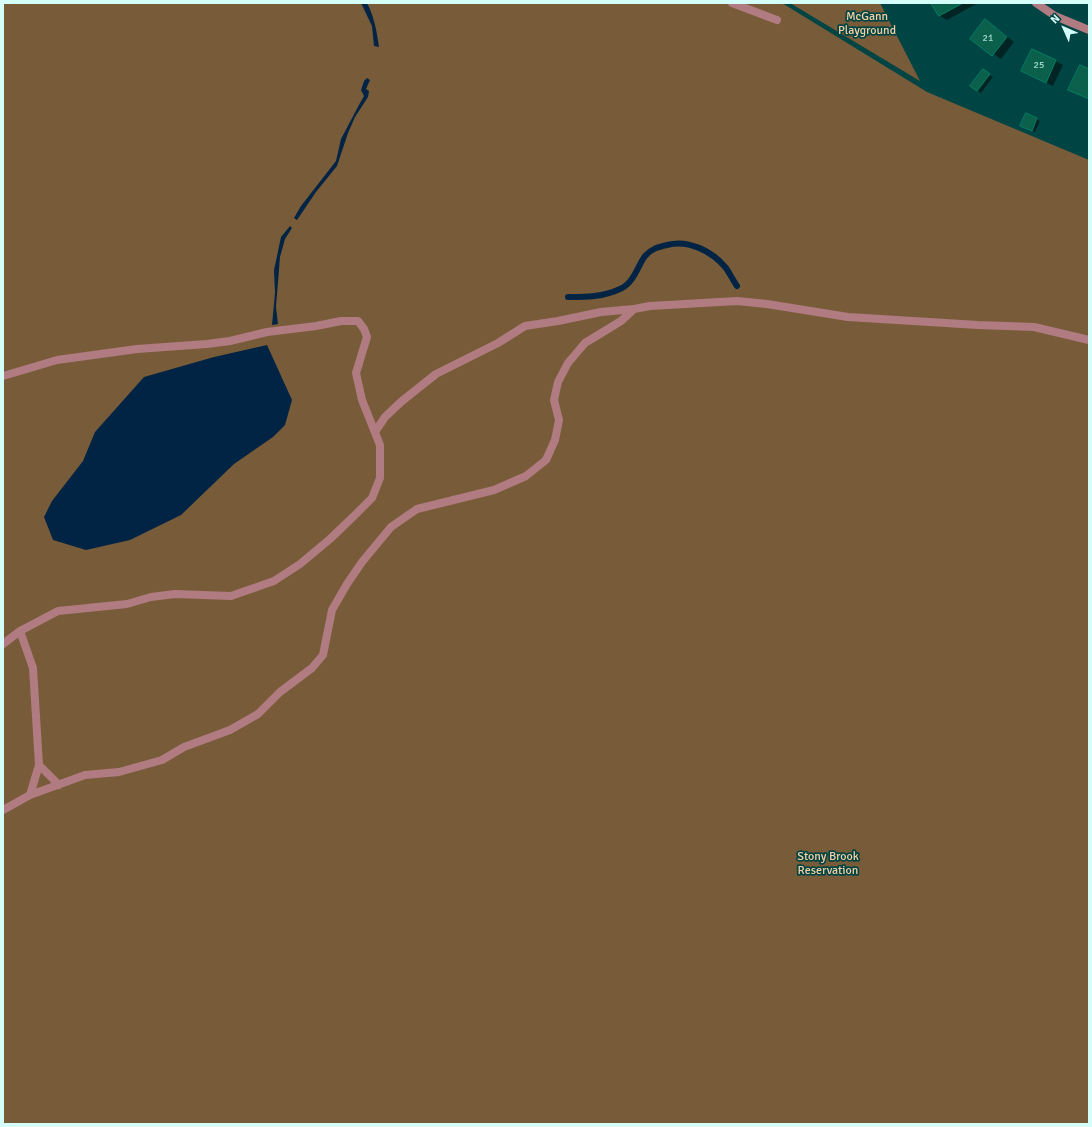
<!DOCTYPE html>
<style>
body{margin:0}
#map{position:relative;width:1092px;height:1127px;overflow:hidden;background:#004543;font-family:Signika,sans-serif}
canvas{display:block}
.frame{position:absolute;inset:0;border:4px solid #d5fdfa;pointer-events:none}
.north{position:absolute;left:1044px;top:8px;width:40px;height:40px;-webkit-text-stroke:3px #004543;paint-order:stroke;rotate:315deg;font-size:11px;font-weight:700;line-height:16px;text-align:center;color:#d5fdfa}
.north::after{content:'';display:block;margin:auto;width:14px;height:18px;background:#d5fdfa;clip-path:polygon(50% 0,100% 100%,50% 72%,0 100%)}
</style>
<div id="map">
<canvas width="1092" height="1127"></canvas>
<div class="frame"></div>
<div class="north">N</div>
</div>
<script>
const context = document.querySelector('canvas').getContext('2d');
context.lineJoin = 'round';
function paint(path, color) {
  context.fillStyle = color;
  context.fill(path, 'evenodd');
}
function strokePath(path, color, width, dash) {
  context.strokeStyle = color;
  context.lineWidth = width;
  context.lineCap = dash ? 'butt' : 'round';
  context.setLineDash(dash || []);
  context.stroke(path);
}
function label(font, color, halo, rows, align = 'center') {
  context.font = font + ' Signika,sans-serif';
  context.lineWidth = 3.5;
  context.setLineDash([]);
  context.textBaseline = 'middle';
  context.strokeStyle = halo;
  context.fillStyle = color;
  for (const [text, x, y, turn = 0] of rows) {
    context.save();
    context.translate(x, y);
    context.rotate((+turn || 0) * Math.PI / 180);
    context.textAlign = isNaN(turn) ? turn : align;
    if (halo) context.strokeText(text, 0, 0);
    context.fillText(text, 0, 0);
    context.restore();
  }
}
const green = new Path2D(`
 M3 3H782L927 92 1089 160V1124H3Z
 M790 3H880L920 81Z`);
const water = new Path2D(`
 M361 3H367C374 16 377 32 379 47L374 46 372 26Z
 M367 78 370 80 366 89 369 91 368 97 355 117 348 133 337 166 316 192 297 220 294 218 301 206 336 161 341 139 360 103 364 96 361 90 364 81Z
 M290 226 292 228 285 239 280 257 276 307 278 324 272 325 275 293 274 270 277 256 281 237Z
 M267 345 292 400 285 425 273 437 234 464 181 515 130 540 86 550 53 540 44 517 52 501 83 461 95 432 144 377 214 357Z`);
const shadow = new Path2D(`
 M933 3H978L947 20 940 16Z
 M992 25 1014 42 1001 59 971 38Z
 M1055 61 1063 65 1053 86 1030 75Z
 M986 72 993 77 981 93 971 86Z
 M1027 114 1040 121 1035 132 1025 128Z`);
const stream = new Path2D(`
 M568 297C586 297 603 297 620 289 634 283 637 267 645 256 651 249 658 247 667 245 688 239 712 251 726 268 730 274 733 280 737 286`);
const building = new Path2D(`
 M931 3H963L939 16Z
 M985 19 1007 37 992 56 970 39Z
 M1032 49 1056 60 1046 83 1021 71Z
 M1080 65 1089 69V99L1068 90Z
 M983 69 990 74 977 91 970 86Z
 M1026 113 1037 118 1032 131 1020 126Z`);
const service = new Path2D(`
 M732 3 777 20
 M3 376 57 360 137 349 207 344 230 341 267 332 316 326 341 321H358L364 329 367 337 356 373 362 400 380 445V478L372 498 356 514 330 539 300 564 274 581 231 596 175 594 151 597 127 604 58 611 20 631 3 644
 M375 432 385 417 402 401 436 374 498 343 525 326 558 321 601 312 634 309
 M20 631 33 668 39 765 59 785
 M30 795 39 765
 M3 810 30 795 85 775 119 772 162 760 184 747 230 730 258 714 280 692 312 668 323 655 332 610 347 584 362 562 391 527 417 509 494 490 526 476 546 460 555 440 559 420 554 400 558 382 568 363 585 343 621 321 634 309 650 306 737 301 767 304 848 317 978 325 1034 327 1089 340`);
const minor = new Path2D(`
 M1036 3 1055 16 1089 30`);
const numberNames = [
 ["21",988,38],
 ["25",1039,65]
];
const parkNames = [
 ["McGann",867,17],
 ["Playground",867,31],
 ["Stony Brook",828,857],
 ["Reservation",828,871]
];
paint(green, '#785c39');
paint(water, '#022444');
paint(shadow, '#0007');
strokePath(stream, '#022444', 6);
paint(building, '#0b604c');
strokePath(building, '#037e63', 1);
strokePath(service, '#b17b82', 8);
strokePath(minor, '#b17b82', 8);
label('10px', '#a2d6ce', null, numberNames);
label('12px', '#f7d1a5', '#004543', parkNames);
</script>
